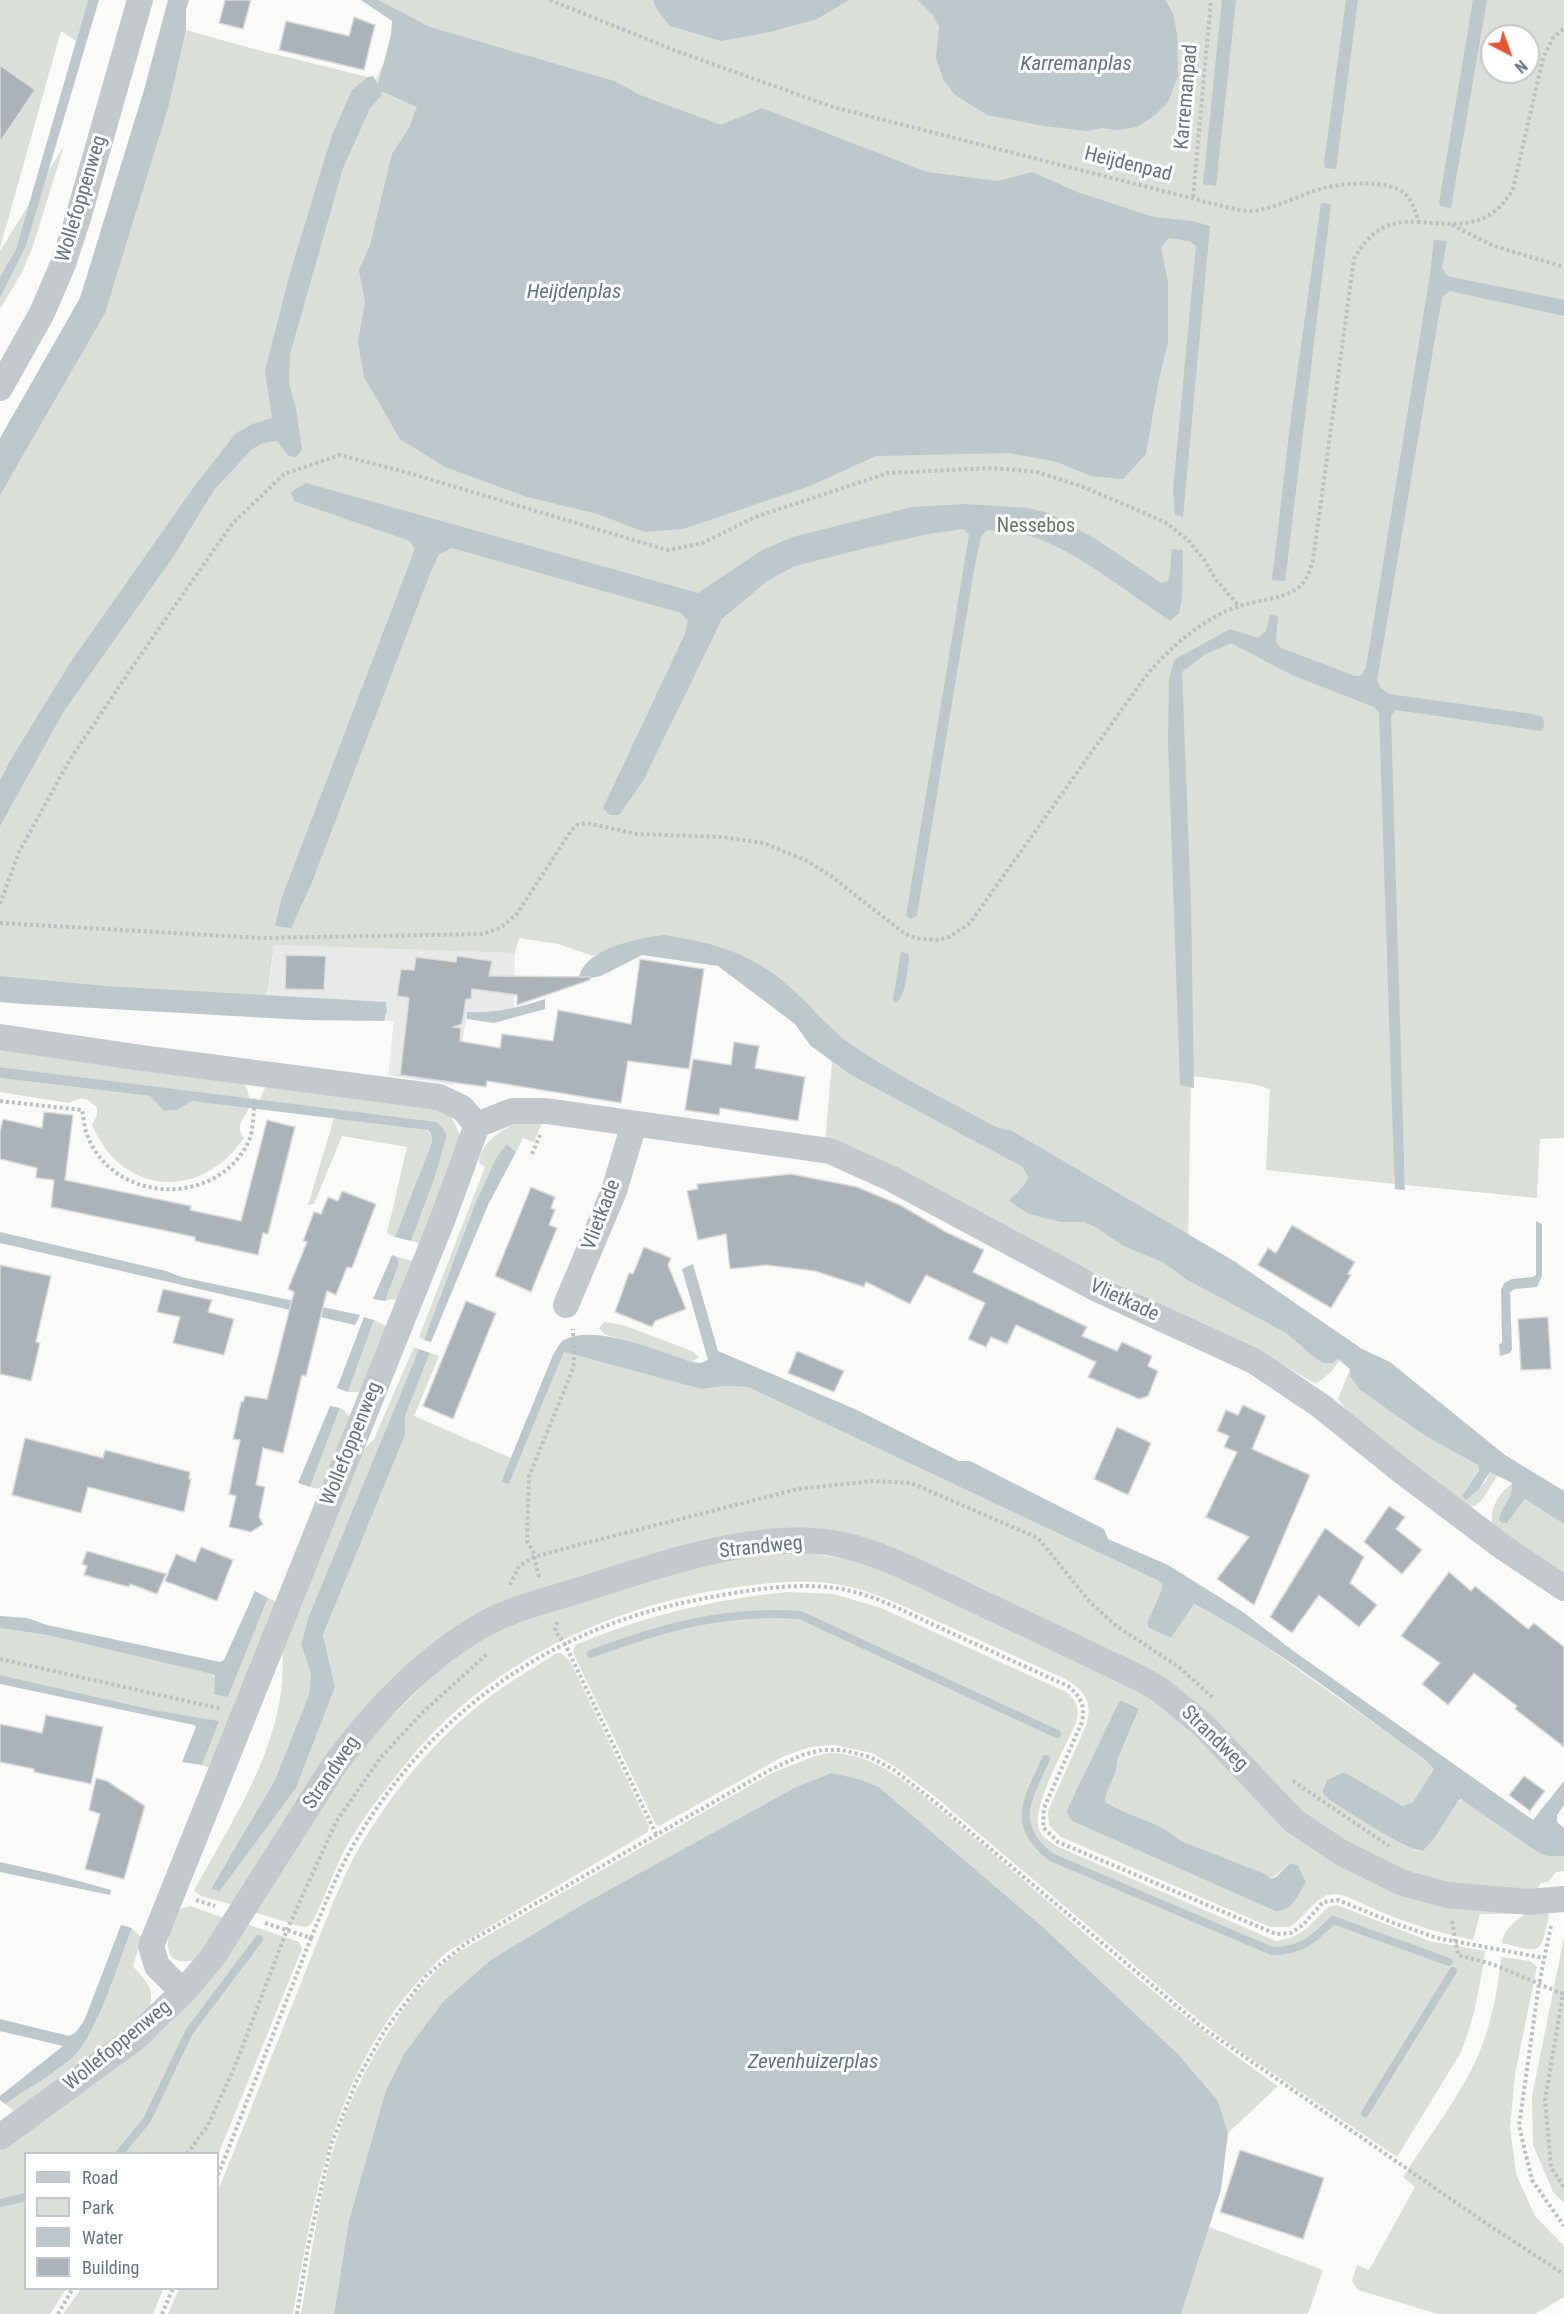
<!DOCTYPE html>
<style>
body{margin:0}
#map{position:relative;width:1564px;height:2314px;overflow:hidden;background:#fafaf8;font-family:"Roboto Condensed",sans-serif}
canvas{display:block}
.legend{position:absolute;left:24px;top:2152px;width:195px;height:138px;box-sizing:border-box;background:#fff;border:2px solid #c1c8cd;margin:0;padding:8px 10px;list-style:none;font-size:18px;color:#657683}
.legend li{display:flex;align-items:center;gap:12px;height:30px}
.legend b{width:30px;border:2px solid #c1c8cd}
.north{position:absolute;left:1480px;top:24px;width:60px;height:60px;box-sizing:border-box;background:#fff;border:2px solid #c1c8cd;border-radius:50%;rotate:139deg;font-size:16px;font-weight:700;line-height:24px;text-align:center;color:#657683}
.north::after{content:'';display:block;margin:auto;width:21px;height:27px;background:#e4572e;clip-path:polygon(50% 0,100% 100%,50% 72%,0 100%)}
</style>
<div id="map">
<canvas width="1564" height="2314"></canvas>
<ul class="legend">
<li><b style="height:8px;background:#c3c8cc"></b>Road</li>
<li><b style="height:16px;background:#dadfd7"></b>Park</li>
<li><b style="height:16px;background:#bbc7cb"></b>Water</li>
<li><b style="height:16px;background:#aab3b9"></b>Building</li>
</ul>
<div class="north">N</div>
</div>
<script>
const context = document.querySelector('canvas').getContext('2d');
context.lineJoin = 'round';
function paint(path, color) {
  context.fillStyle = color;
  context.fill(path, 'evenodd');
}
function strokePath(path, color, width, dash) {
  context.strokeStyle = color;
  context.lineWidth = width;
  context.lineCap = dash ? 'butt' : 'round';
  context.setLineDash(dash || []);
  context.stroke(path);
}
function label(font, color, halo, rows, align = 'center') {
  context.font = font + ' "Roboto Condensed",sans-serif';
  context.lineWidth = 6;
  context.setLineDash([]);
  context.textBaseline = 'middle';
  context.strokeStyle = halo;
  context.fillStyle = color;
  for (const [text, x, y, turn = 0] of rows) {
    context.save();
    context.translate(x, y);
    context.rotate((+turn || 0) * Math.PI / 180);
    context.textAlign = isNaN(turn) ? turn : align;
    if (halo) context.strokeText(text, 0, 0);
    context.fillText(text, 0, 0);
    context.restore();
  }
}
const built = new Path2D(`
 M274 945 515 953 514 1010 493 1012H468L454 1085 388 1075 394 1021H384L387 1011 386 1002 268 997Z`);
const green = new Path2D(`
 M0 0H88L76 41 61 31 0 248Z
 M369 0H1564V1138L1540 1139 1537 1198 1405 1185 1402 1099 1394 1169 1395 1184 1266 1170 1270 1089 1253 1084 1193 1076V1073H1191L1188 1248 888 1081 778 987 684 943 598 954 593 956 558 944 519 938 515 953 274 945 267 997 0 984V466L91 312 186 30 250 48 368 77 356 87 370 92 402 25ZM1492 36H1528V72H1492Z
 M64 146 33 246 22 272 0 309V298L26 246 47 173Z
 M29 204 16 249 0 277V251Z
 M0 1050 244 1081 250 1099 0 1067Z
 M832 1062 849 1074 1024 1167 1028 1177 1024 1185 1015 1194 1095 1227 1123 1246 1164 1263 1187 1280 1286 1333 1316 1359 1324 1363H1333L1338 1359 1340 1360 1330 1373 1317 1383 1312 1382 1266 1355 825 1142Z
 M0 1078 150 1096 164 1111 177 1110 192 1101 249 1107C245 1119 234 1124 244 1138 201 1201 122 1196 92 1125L97 1115V1108C87 1098 82 1096 69 1103L0 1092Z
 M268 1084 423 1103 451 1116 462 1139 425 1245 411 1241 435 1177 447 1135 442 1127 260 1100 262 1093Z
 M334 1118 420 1128C429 1130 431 1133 432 1142L395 1237 387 1233 407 1147 342 1136 314 1204 308 1205Z
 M515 1123H542L534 1142 523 1138 516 1152 507 1144 475 1204 424 1340 419 1337 485 1167 479 1163C480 1144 499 1132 515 1123Z
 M397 1257 412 1261 414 1265 398 1301 392 1299 385 1301 399 1264Z
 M374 1320 388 1327 361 1392H348Z
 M604 1322 623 1325 692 1351 699 1357 692 1362 604 1334 599 1328Z
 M414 1347 419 1349 308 1618 301 1645 311 1673 309 1694 275 1780 211 1887 218 1892 296 1788 335 1687 323 1635 405 1435V1416L430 1353 439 1356 414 1416 511 1458 501 1482 509 1484 564 1352 701 1389 725 1386 748 1387 1157 1580 1162 1584V1589L1147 1623 1149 1628 1171 1638 1193 1604 1237 1626 1423 1758 1434 1769 1413 1803 1403 1806 1344 1772 1327 1780 1322 1792 1328 1799 1417 1851H1423L1436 1836 1458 1801 1464 1800 1539 1853 1548 1856H1564V1871L1556 1872 1548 1882 1540 1883 1529 1913 1546 1911 1549 1915C1540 1956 1542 1953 1502 1943 1505 1927 1514 1922 1526 1914H1480L1473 1940C1433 1932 1397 1920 1359 1902 1350 1898 1339 1892 1328 1895 1316 1898 1301 1920 1290 1927H1270L1061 1837 1049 1825 1048 1811 1087 1723C1093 1700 1082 1688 1063 1678 1022 1659 981 1641 941 1623 910 1609 880 1594 846 1586 810 1578 773 1582 736 1587 608 1606 486 1663 404 1766 382 1793 359 1822 343 1853 331 1876 324 1902 311 1924L306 1927 299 1926 254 1912 350 1764 379 1729 435 1674 472 1646 515 1621 674 1574 725 1561 761 1555 798 1552 856 1560 914 1582 1126 1683C1150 1696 1173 1711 1194 1730 1226 1760 1253 1797 1286 1827 1306 1844 1330 1858 1351 1872L1380 1860 1348 1844 1299 1811 1211 1719 1178 1690 1149 1671 896 1551 862 1539 824 1532 757 1534 704 1544 641 1561 544 1590 488 1610 424 1656 386 1691 352 1727 308 1788 233 1905 201 1896 194 1891C235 1815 290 1737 282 1647L360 1454 374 1439ZM1120 1701 1139 1710 1117 1761C1118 1776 1106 1787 1105 1802 1129 1817 1160 1821 1181 1841L1264 1874 1271 1879 1290 1863 1298 1865 1306 1882C1299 1894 1291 1913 1275 1911L1072 1821 1066 1812Z
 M1350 1369 1360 1390 1427 1437 1478 1465 1479 1469 1462 1496H1471L1486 1481 1490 1472 1498 1475 1482 1500 1476 1505 1470 1507 1356 1422 1338 1399Z
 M340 1408 344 1410 350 1418 322 1486 318 1489 310 1487Z
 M1512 1483 1513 1491 1500 1514 1507 1523 1525 1499 1564 1524V1577L1494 1529C1487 1512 1498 1494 1512 1483Z
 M788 1592 834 1594 881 1608 1066 1692C1077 1701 1080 1709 1076 1723 1066 1745 1034 1803 1038 1825 1039 1835 1048 1840 1056 1846L1276 1941C1307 1936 1308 1924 1330 1906L1337 1905 1429 1941 1485 1951C1480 1986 1474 2021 1460 2054L1397 2157 1230 2044 1200 2021 937 1798 897 1768 872 1753 834 1745 810 1747 784 1756 659 1826 656 1825 576 1659 573 1652 575 1645C644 1616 714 1599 788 1592Z
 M268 1598 277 1602 210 1768 202 1765 218 1721 154 1710 0 1675V1628L47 1635 212 1674 228 1697Z
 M557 1653H561L570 1661 649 1826 648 1832 447 1952C338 2052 318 2176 293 2314H168L179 2289 218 2288V2191L332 1905C339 1889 345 1874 353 1859 387 1797 438 1734 495 1693 515 1678 537 1666 557 1653Z
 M829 1753C867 1754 887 1769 916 1790 1038 1888 1149 1997 1278 2086L1228 2133 1218 2101 1179 2055 1044 1928 879 1787 831 1773 794 1788 578 1907 492 1959 385 2093 349 2220 334 2314H301C311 2259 318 2201 334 2147 352 2088 393 2014 437 1970 444 1963 453 1956 462 1950L772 1773 815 1756Z
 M190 1906 224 1918 195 1960C166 1967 164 1947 172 1925 173 1921 174 1915 177 1911 181 1908 186 1907 190 1906Z
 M247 1924 299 1942 302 1949 218 2155V2154H26V2288L66 2289 50 2314H0V2151C57 2109 120 2070 172 2021 201 1993 223 1957 247 1924Z
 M132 1928 142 1938 133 1966C148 1984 156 1989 148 2013L15 2112 5 2104C27 2089 53 2075 73 2057 97 2035 119 1961 132 1928Z
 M1564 1937V2203L1553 2192 1533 2145 1532 2096Z
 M1501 1957 1530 1961 1537 1967 1515 2074 1510 2128 1516 2174 1535 2216 1564 2246V2297L1535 2314H1438L1358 2290 1352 2281 1357 2265 1369 2270 1415 2187 1403 2177C1429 2136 1461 2096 1480 2051 1492 2020 1498 1989 1501 1957Z
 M1209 2227 1323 2270 1308 2314H1181Z
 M81 2289V2288L163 2289 153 2314H63Z`);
const water = new Path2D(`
 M88 0H99L26 246 0 298V277L16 249Z
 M168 0H189L186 10V30L168 108 105 313 0 495V438L80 298 144 90Z
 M361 0H378L430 27 614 81 640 95 721 125 762 108 927 172 998 181 1032 172 1077 192 1154 217 1192 221 1210 226 1183 517 1175 515 1173 490 1196 246 1189 241 1169 238 1161 247 1168 283V342L1159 379 1146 454 1123 479 1091 476 1057 462 1009 453 876 456 810 486 683 529 644 532 598 514 527 497 445 467 400 439 364 377 358 342 365 301 359 271 370 245 392 154 409 128 417 107 381 91 382 95 370 108 343 168 290 354 289 384 296 408 302 450 296 457 289 456 277 441 263 443 252 449 214 490 173 557 64 711 0 826V781L10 761 70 663 196 484 236 433 253 424 272 418 265 371 290 273 332 135 352 90 368 77 373 76 378 85 391 35 392 21Z
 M653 0H849L817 19 770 32 721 41 670 26 656 8Z
 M918 0H1165L1173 13 1177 34 1178 75 1168 102 1154 116 1137 127 1117 130 1103 128 1087 131 1044 126 987 115 954 94 943 79 936 58 939 27 933 15Z
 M1222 0H1236L1216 186 1203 184Z
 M1346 0H1358L1336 169 1325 168 1324 163Z
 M1473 0H1487L1451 208 1440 206 1439 203Z
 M1321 203 1331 204 1285 581 1272 580 1291 417Z
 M1434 240 1447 241 1442 268 1447 276 1564 300V316L1450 291 1442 297 1377 681 1381 688 1389 694 1532 714 1543 717 1544 726 1541 731 1396 710 1391 715 1405 1190 1395 1189 1394 1169 1379 713 1374 707 1292 675 1231 643 1204 655 1182 672 1191 906 1194 1088 1180 1085 1168 741 1169 679 1174 660 1230 629 1258 638 1266 631 1270 615 1278 616 1276 642 1281 648 1355 676H1361L1366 668 1429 281Z
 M306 483 698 593 762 550 793 537 912 507 965 504 1028 508 1048 513 1094 538 1161 583 1169 580 1172 549 1183 550 1182 599 1179 613 1170 621C1127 592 1065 541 1015 532 1006 531 996 531 987 530L981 537 975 564 917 915 911 919 906 916 969 535 964 529 928 534 866 548 795 566 767 581 722 619 643 781 619 815H610L603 808 685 634 688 621 681 613 452 548 439 554 431 571 312 882 291 928 275 926 282 897 415 549 410 541 294 501 291 492Z
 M664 935C715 943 753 953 793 990 812 1007 828 1028 849 1043 895 1075 947 1100 996 1127L1012 1131 1234 1261 1362 1349 1390 1362 1505 1455 1564 1491V1524L1525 1499 1507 1523H1502L1499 1519C1502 1505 1514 1497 1512 1483L1490 1472 1478 1490 1466 1500 1462 1496 1479 1470 1478 1465 1427 1437 1360 1390 1350 1376V1369L1338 1359 1333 1363H1324L1316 1359 1286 1333 1187 1280 1164 1263 1123 1246 1095 1227 1083 1222H1061L1029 1214 1009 1201 1024 1185 1028 1177 1023 1167 849 1074 810 1045 795 1024 718 966 642 955 601 976 579 980C581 949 639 938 664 935Z
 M901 951 909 955V958C907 972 907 993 896 1003L893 1000Z
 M0 976 105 986 386 1002 387 1011 384 1021 305 1020 23 1004 0 1002Z
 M545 999V1009L494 1023 467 1019V1012C496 1013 518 1008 545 999Z
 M0 1067 436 1122 442 1127 447 1135 435 1177 411 1241 395 1237 432 1142 431 1134 428 1130 192 1101 177 1110 164 1111 150 1096 0 1078Z
 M507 1144 516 1152 488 1205 431 1342 424 1340 475 1204 497 1157Z
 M1536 1221 1542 1224V1276L1537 1287 1515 1289 1510 1292 1512 1349 1510 1353 1500 1356 1499 1345 1502 1342 1501 1290 1504 1283 1512 1279 1533 1277 1536 1275Z
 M0 1232 166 1271 181 1277 360 1315 355 1325 0 1243Z
 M392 1255 397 1257 399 1264 385 1301 373 1299Z
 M693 1264 718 1351 857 1410 959 1461H970L1104 1529 1108 1539 1168 1565 1243 1612 1292 1650 1533 1820 1564 1781V1805L1557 1815V1822L1564 1828V1856H1548L1539 1853 1461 1799 1458 1801 1436 1836 1423 1851C1406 1850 1346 1810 1328 1799L1322 1792 1327 1780 1344 1772 1403 1806 1413 1802 1434 1769 1423 1758C1348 1705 1276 1646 1194 1604L1171 1638 1149 1628 1147 1623 1162 1589V1584L1157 1580 748 1387 725 1386 701 1389 564 1352 509 1484 501 1482 553 1355C556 1350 560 1342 564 1340 594 1323 661 1352 692 1362L701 1363 708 1360 682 1269Z
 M364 1317 374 1320 348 1392 337 1388Z
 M419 1349 430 1353 405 1416V1435L323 1635 335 1687 296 1788 219 1892 211 1888 275 1780 309 1694 311 1673 301 1645 308 1618Z
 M330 1406 340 1408 310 1487 298 1483Z
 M255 1591 268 1598 228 1697 214 1694 215 1676 212 1674 47 1635 0 1628V1616L27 1618 47 1625 220 1662 224 1660Z
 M0 1675 154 1710 219 1721 202 1765 182 1762 196 1727 194 1725 0 1684Z
 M1120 1700 1139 1709 1117 1761C1118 1776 1106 1787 1105 1802 1129 1817 1160 1821 1181 1841L1265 1874 1271 1879 1276 1877 1290 1863 1298 1865 1306 1882C1299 1894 1291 1913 1275 1911L1072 1821 1066 1812Z
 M831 1773 858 1779 879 1787 1044 1928 1179 2055 1218 2101 1228 2133 1221 2190 1181 2314H334L349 2220 385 2093 404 2054 443 2002 492 1959 578 1907 794 1788Z
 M0 1862 57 1875 111 1890 110 1895 0 1872Z
 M121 1925 132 1928C119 1961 97 2035 73 2057 53 2075 27 2089 5 2104L0 2100V2096L63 2046 0 2031V2019L69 2036 75 2033 84 2021Z`);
const stream = new Path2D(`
 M591 1654C660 1628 726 1609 800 1615L1057 1734
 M1046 1759C1028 1799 1009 1824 1051 1857L1272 1951C1302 1951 1313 1940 1333 1920L1449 1962
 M1365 2113 1453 1971
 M119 2154 147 2120 189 2032 259 1939
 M0 2203 26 2197`);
const building = new Path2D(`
 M225 0H251L243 29 219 23Z
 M354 17 375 25 364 70 279 50 286 21 349 36Z
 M0 65 35 90 0 142Z
 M286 955 326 956 324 990 285 989Z
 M457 956 492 961 489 976 590 977V980L517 1005V995L472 989 471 999H466L462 1024 453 1027 461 1028 460 1041 500 1048 502 1034 553 1041 558 1010 631 1024 640 959 704 969 689 1069 628 1061 621 1103 487 1081 486 1087 400 1075 409 998 397 996 401 969 414 970 416 957 456 962Z
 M734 1042 759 1046 755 1068 805 1077 798 1121 720 1108 719 1115 685 1110 693 1059 731 1065Z
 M44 1112 73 1115 65 1180 191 1206 190 1210 241 1221 267 1120 295 1127 268 1234 263 1233 258 1255 195 1241V1237L51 1207 54 1180 36 1178 37 1168 0 1159V1132L3 1119 42 1128Z
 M791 1174 857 1187 900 1205 946 1232 984 1250 973 1272 1087 1327 1082 1336 1117 1351 1122 1342 1152 1356 1148 1366 1158 1371 1148 1396 1139 1399 1088 1377 1096 1362 1016 1325 1007 1344 991 1337 986 1347 968 1339 985 1303 926 1275 910 1304 866 1282 864 1287 815 1271 766 1265 730 1269 726 1234 698 1240 687 1191 698 1189 697 1184Z
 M531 1187 555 1197 551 1208 555 1210 549 1225 557 1228 531 1292 495 1276Z
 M342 1191 376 1204 352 1268 347 1267 336 1295 327 1291 306 1376 302 1375 283 1453 263 1448 256 1485 265 1487 259 1517 263 1524 251 1532 229 1527 236 1496 229 1494 240 1440 233 1439 241 1402H243L245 1396 267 1399 294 1292 288 1289 307 1242 303 1241 314 1212 321 1214 328 1197 338 1201Z
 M1292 1225 1355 1262 1348 1274 1351 1275 1331 1308 1258 1265 1268 1248 1276 1253Z
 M644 1247 671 1258 668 1265 686 1309 655 1321 652 1327 615 1312 629 1273 633 1274Z
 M0 1265 51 1276 36 1342 40 1343 31 1381 0 1374Z
 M163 1289 212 1300 208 1312 234 1319 224 1355 173 1343 180 1317 157 1312Z
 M466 1301 496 1313 453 1419 423 1406Z
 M1548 1317 1551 1369 1521 1370 1518 1319Z
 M797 1351 844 1371 834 1392 788 1373Z
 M1243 1405 1266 1416 1252 1449 1310 1475 1254 1605 1217 1579 1249 1537 1206 1517 1237 1452 1224 1447 1229 1436 1217 1431 1226 1410 1238 1415Z
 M1117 1427 1151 1443 1128 1495 1094 1479Z
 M25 1438 103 1458 105 1450 190 1472 189 1479H191L184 1512 88 1487 81 1513 12 1495Z
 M1389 1506 1405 1517 1396 1529 1422 1550 1402 1574 1364 1542Z
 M1325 1528 1364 1557 1350 1583 1377 1605 1359 1627 1319 1595 1292 1633 1270 1617Z
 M201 1547 233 1560 217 1601 165 1581 176 1554 195 1562Z
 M87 1551 166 1574 157 1594 130 1584 129 1587 84 1575 87 1566 82 1564Z
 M1449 1572 1471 1591 1475 1586 1528 1629 1534 1623 1564 1647V1747L1515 1709 1517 1706 1474 1673 1448 1705 1422 1684 1440 1663 1401 1636Z
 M46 1715 103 1727 91 1784 34 1772V1769L0 1762V1724L42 1733Z
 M1524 1776 1545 1791 1530 1811 1509 1795Z
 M96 1778 107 1781 145 1806 124 1879 85 1869 100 1814 89 1810Z
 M1240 2150 1324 2178 1303 2239 1220 2212Z`);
const path = new Path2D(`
 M550 0 679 52 833 107 1214 204C1225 206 1238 211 1250 211 1276 210 1299 194 1324 188 1343 183 1390 179 1405 194 1413 201 1415 212 1419 222 1460 225 1490 229 1513 189L1543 58 1553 38 1564 28
 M1193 197 1211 0
 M1452 225 1494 246 1564 267
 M0 904 19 852 69 761 135 663 232 524 284 474 340 455 412 474 667 550 703 543 755 517 888 473 992 468 1037 472 1081 486 1165 522 1188 540 1205 561 1216 580 1239 606
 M0 923 261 938 482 934 500 928 516 915 571 831 577 825 587 823 637 834 722 837 764 843 807 861 831 876 905 934 916 938 937 940 949 937 970 923 1145 677C1170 647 1203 618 1240 606 1258 600 1283 599 1298 588 1307 581 1310 570 1313 560L1354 259C1370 231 1387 220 1419 222
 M0 1101 82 1110C84 1118 84 1129 88 1137 115 1204 216 1207 248 1143 254 1131 253 1111 255 1098
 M532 1154 540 1135
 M539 1577 533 1551 527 1541 529 1476 571 1374 574 1363 573 1329
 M510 1585 519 1566 534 1557 574 1546 798 1489 873 1481 911 1483 1038 1538 1090 1602 1115 1625 1180 1668 1213 1698
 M557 1622 555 1631 565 1644 656 1834
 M0 1659 222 1709
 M1293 1781 1389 1846
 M196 1900 215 1906
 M1452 1921 1458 1955 1492 1964 1563 1994 1545 2100 1551 2167 1564 2187
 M1551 1926 1539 1984 1519 2126 1532 2180 1564 2226
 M311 1938C323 1910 334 1880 349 1853 425 1716 547 1628 701 1599 744 1591 790 1582 835 1588 871 1593 904 1611 936 1626 980 1646 1024 1666 1068 1686 1081 1697 1085 1705 1082 1722L1044 1808 1043 1827 1058 1842 1276 1934 1291 1933 1303 1925 1323 1902 1338 1900 1394 1923 1437 1938 1544 1958
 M187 2154 208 2125 235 2066 287 1930 336 1822 381 1757 423 1712 487 1654
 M218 2175 311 1938 265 1923
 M58 2314 73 2288
 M162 2314 173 2288
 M297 2314 308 2247 331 2145 357 2080 385 2030 427 1975 465 1944 768 1771 802 1755 822 1750H842L870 1757 894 1770 935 1802 1203 2028 1487 2224 1564 2274`);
const minor = new Path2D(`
 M0 388 42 313 63 264 78 218 140 0
 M0 1037 142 1058 439 1097 462 1108 477 1125
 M477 1125 512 1111H546L830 1151 892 1179 1097 1289 1254 1361 1321 1406 1403 1472 1504 1548 1564 1588
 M566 1305 614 1191 634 1124
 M183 1992 157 1966 151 1946 443 1218 477 1125
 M0 2137 134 2039 183 1992 212 1958 335 1764C374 1712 423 1660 479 1627 509 1609 544 1601 577 1591 653 1567 763 1527 843 1545 889 1556 930 1579 973 1599 1029 1625 1085 1652 1141 1679L1159 1689 1203 1725 1294 1821 1342 1853 1403 1883 1447 1895 1529 1902 1564 1899`);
const streetNames = [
 ["Karremanpad",1187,97,-85],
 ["Heijdenpad",1128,165,14],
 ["Wollefoppenweg",82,199,-73],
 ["Vlietkade",602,1215,-69],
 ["Vlietkade",1124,1301,25],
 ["Wollefoppenweg",352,1444,-68],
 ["Strandweg",761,1548,-6],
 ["Strandweg",1214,1739,44],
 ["Strandweg",332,1773,-56],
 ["Wollefoppenweg",118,2046,-39]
];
const parkNames = [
 ["Nessebos",1036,527]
];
const waterNames = [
 ["Karremanplas",1076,65],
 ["Heijdenplas",574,293],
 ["Zevenhuizerplas",813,2063]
];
paint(built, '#e8e9e9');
paint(green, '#dadfd7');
paint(water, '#bbc7cb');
strokePath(stream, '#bbc7cb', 8);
paint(building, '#aab3b9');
strokePath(building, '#dcdcda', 1.5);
strokePath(path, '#bbbfc2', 4, [3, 3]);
strokePath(minor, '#c3c8cc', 26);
label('20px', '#657683', '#fff', streetNames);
label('20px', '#687a64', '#fff', parkNames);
label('italic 21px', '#60757c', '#fff', waterNames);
</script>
